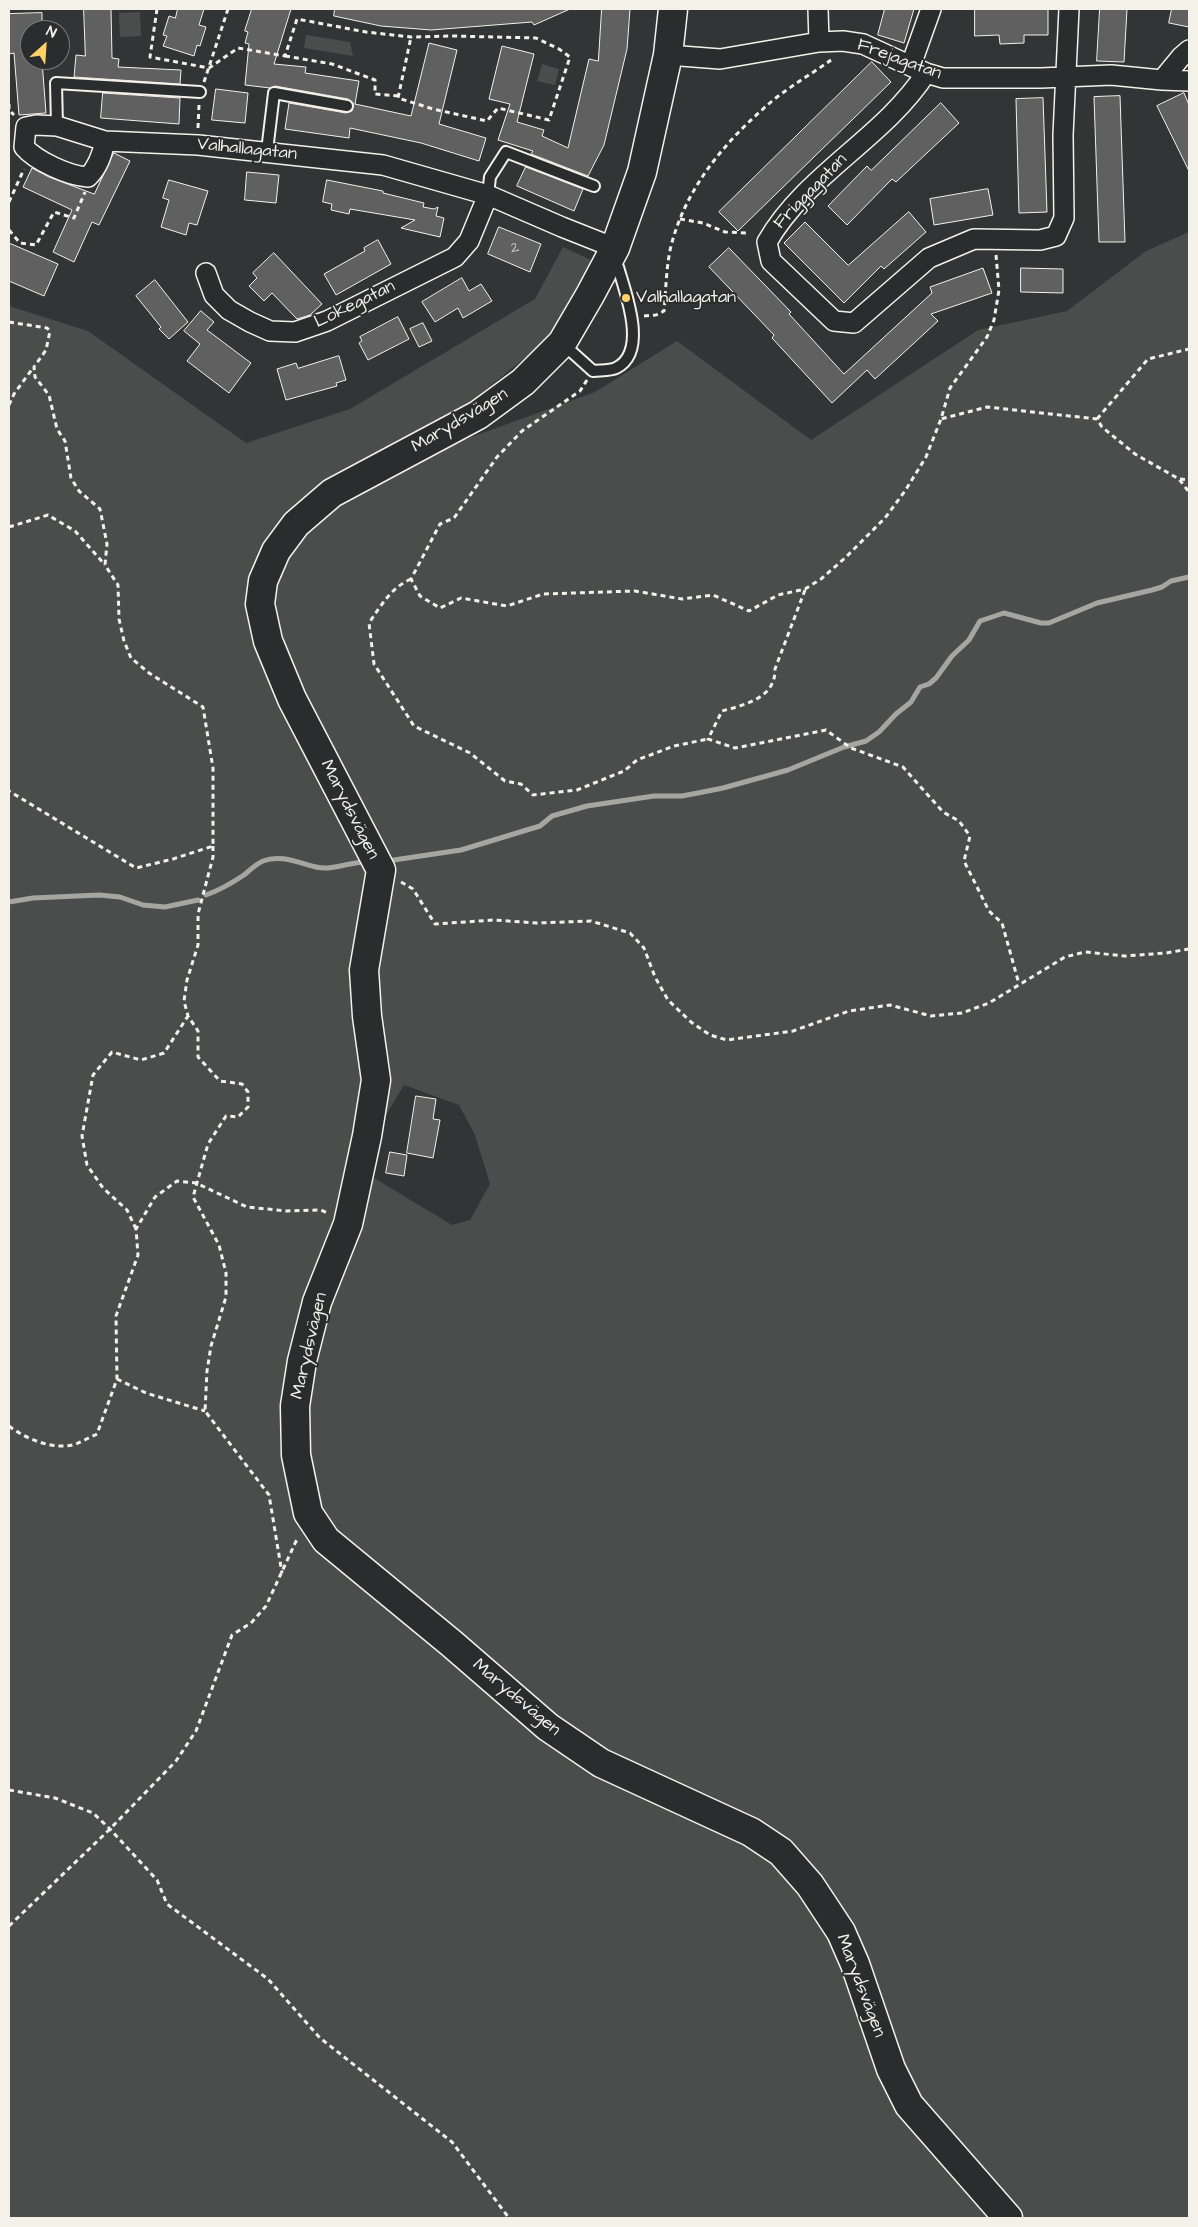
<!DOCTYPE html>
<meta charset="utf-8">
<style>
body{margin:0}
#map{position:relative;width:1198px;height:2227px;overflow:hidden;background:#323535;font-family:"Architects Daughter",sans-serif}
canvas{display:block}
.frame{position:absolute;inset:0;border:10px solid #f4f1e8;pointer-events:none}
.north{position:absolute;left:20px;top:20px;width:50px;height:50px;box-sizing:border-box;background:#2a2d2e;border:1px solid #7b7b78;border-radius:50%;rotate:26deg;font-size:14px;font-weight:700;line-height:20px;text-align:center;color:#f4f1e8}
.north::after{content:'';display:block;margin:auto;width:18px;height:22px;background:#ffd166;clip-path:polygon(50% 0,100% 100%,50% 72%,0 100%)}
</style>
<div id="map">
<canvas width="1198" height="2227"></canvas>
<div class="frame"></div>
<div class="north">N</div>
</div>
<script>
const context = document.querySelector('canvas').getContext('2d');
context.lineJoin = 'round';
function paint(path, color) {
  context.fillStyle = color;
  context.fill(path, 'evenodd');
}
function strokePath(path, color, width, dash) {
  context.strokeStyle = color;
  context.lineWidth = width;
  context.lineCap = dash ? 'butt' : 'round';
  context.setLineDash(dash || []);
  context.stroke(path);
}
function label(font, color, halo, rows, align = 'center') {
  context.font = font + ' "Architects Daughter",sans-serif';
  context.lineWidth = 4;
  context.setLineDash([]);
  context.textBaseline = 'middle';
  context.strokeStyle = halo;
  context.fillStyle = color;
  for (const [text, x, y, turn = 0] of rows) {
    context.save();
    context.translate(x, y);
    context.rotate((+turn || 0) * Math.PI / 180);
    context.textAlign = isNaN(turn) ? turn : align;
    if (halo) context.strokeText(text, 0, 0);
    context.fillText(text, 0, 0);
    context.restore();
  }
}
const green = new Path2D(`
 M140 12 141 36 120 37 119 13Z
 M306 35 350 42 353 56 304 48Z
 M542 64 559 69 555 85 537 81Z
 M1189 232V2218H9V306L88 331 246 443 350 409 535 299 563 247 593 261 554 334 446 422 458 442 595 392 677 341 811 440 978 330 1067 311 1146 251ZM404 1085 459 1105 475 1135 490 1184 470 1220 452 1225 364 1172 380 1125Z`);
const stream = new Path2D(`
 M387 861 461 850 540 826 552 816 587 806 654 796H682L698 793 723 788 788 770 844 747 866 741 879 732 896 714 911 702 920 687 929 684 936 678 952 656 969 640 980 621 1004 613 1041 623H1049L1097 603 1152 590 1162 587 1171 581 1189 577
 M206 895C220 890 232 883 244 875 250 870 256 864 263 861 281 854 298 863 316 867 332 871 349 862 366 862
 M9 902 33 898 99 895 120 897 143 905 165 907 198 900`);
const building = new Path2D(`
 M84 9H111L112 58 119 59 118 67 181 70 180 84 74 77 76 55 85 56Z
 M178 9H204L199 25 206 27 200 46 197 45 194 56 163 46 167 36 163 35 169 16 175 18Z
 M252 9H291L274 64 306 67 305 73 359 81 355 104 411 116 429 43 457 50 439 124 486 138 479 161 421 143 350 128 349 138 285 129 289 103 346 113 352 111 354 104 348 99 275 86 270 88 245 85 249 44 245 43 248 32 245 31Z
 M335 9H570L534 25 532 22 431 30 381 26 334 16Z
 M602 9H630L627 49 604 145 588 176 531 154 533 151 498 140 510 104 489 99 502 46 534 54 517 122 544 130 542 136 568 148 589 59 598 61Z
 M885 9H914L904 43 878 35Z
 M975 9H1048V35H1024V43L1000 44 999 35 975 36Z
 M1100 9H1127L1124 62 1097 61Z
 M1172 9H1189V27L1169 23Z
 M42 13V30H30V62L42 61 46 113 19 115 14 53 9 54V14Z
 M872 62 891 82 738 231 719 212Z
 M216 89 248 93 245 123 212 120Z
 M103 93 180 98 179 124 101 118Z
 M1184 93 1189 105V171L1157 106Z
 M1120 96 1125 242H1099L1094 97Z
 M1043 98 1047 212 1019 213 1016 99Z
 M941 103 959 123 896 182 892 179 847 225 828 206 867 166 871 170Z
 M114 153 130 161 99 225 92 222 74 262 53 252 72 210 23 187 32 168 49 177 94 194Z
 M526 167 583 189 574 211 517 186Z
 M247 172 279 175 276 203 245 200Z
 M169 180 208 191 197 225 189 223 186 235 161 227 169 200 163 198Z
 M327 180 383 191V193L424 203 423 207 434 209 438 207 436 216 444 218 440 237 401 228 415 220 350 209 349 214 331 210 332 204 323 202Z
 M988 189 993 215 934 225 930 199Z
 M909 212 926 232 884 269 881 266 844 303 784 243 805 222 848 265Z
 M499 227 541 244 530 272 488 254Z
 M378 240 391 264 336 295 324 274 365 251 364 248Z
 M9 243 58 264 44 296 9 281Z
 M729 248 791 312 789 314 844 374 932 293 930 287 983 268 992 293 931 314 938 321 875 379 867 370 832 403 772 338 774 335 709 267Z
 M274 253 322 304 310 315 297 319 272 293 264 301 249 286 257 278 253 273Z
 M1021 268 1063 269V293L1021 292Z
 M462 278 469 291 481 284 492 301 463 318 458 308 435 322 422 302Z
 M155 280 188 322 169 339 159 329 161 327 136 296Z
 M201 311 214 322 207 330 251 363 229 393 187 361 200 344 184 331Z
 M398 317 409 339 368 360 359 343 362 341 360 337Z
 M423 323 432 341 419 347 410 329Z
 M339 356 346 380 336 383 337 386 286 400 277 369 296 363 298 368Z
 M416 1096 436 1099 433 1119 440 1120 433 1158 407 1153Z
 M390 1152 407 1155 404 1176 386 1173Z`);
const path = new Path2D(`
 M157 9 150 57 209 68 238 48 285 56 297 19 366 32 411 37 453 36 536 38 559 49 570 57 549 120 498 108 487 121 433 109 398 98 411 37
 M285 56 332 64 375 80V94L398 96
 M204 82 228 9
 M9 104V110L14 115
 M198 128 199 105
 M9 202 24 169
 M680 219 703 223 725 232 748 233
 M9 230 20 243 36 245 54 212 74 218 85 192
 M996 255 999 290 994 320 987 337 950 388 941 419 987 407 1097 419 1102 427 1135 454 1179 479 1189 492
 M644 316 656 315 664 311C666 290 666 267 671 246 685 191 721 146 763 109 783 90 809 76 831 60
 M9 322 47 328 50 331 46 350 34 367 35 377 49 395 57 429 65 441 71 478 79 491 100 509 107 544 105 565 118 585 119 619 124 641 131 658 149 673 203 707 213 768V846L173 859 136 868 9 791
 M587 380 580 391 522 431 497 457 454 518 440 524 411 579 420 596 440 608 461 598 507 606 543 594 635 591 682 599 713 595 749 611 778 595 805 589 821 579 845 558 885 518 905 491 926 457 941 419
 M9 405 14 394 33 368
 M1097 419 1148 359 1189 349
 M1180 479 1189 480
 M9 527 48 515 75 531 105 565
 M411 579C391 588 382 604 369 623L374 664 414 726 470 753 505 781 521 784 533 795 577 790 624 771 637 760 674 746 708 739
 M805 590 775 669C776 698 744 705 722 711L708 739 735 748 826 730 851 748 903 767 943 812 959 821 970 836 964 861 989 911 1002 923 1019 984
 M213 846V857L198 914V945L187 980 184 1001 188 1016 198 1031V1057L220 1081 242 1084 248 1092V1107L238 1117 226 1116 208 1144 193 1197 219 1245 226 1273V1297L211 1346 207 1371 205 1411 269 1495 282 1573
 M401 882 413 889 435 924 494 920 537 923 591 921 630 933 644 948 655 977 668 1000 691 1022 710 1035 727 1040 793 1031 849 1011 890 1005 931 1016 962 1013 989 1003 1065 957 1085 952 1125 956 1166 953 1189 949
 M136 1229 127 1210 103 1188 87 1165 82 1136 93 1075 112 1052 141 1060 164 1053 188 1016
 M117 1379 146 1393 205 1411
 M9 1426C26 1439 54 1451 76 1444 83 1441 90 1437 97 1434L117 1379 116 1316 138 1255 136 1229 155 1197 177 1181 196 1183 247 1207 286 1211 321 1210 329 1214
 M9 1790 55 1798 93 1813 110 1829 157 1880 167 1904 268 1979 320 2038 452 2142 509 2218
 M9 1926 110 1829 176 1761 196 1731 232 1635 251 1623 266 1606 298 1537`);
const lane = new Path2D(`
 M57 126 56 83 200 92
 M267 151 274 93 347 106
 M488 195 490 177 506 152 594 186
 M563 344 593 371C599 370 610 371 616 368 649 352 625 292 618 267L609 262`);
const street = new Path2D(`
 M818 9 819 42
 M668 55 720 59 819 42 843 41 863 44 926 73 943 78H1041L1111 75 1162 80 1189 81
 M911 65 931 9
 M926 73C884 138 806 174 767 242L771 261 834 321 854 323 929 258 974 239 1040 240 1056 236 1064 218 1063 135 1069 9
 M1162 80 1181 57 1189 50
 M105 141C102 155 98 167 88 177 69 176 36 161 24 147L26 127 36 125 57 126 105 141 198 145 383 165 488 195 562 227 615 248
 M206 273 214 295 229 310 250 322 270 331 295 332 327 321 455 257 469 241 488 195`);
const secondary = new Path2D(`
 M673 9 668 55 642 172 615 248 590 295 562 343 523 382 478 415 332 493 296 524 276 551 263 581 260 604 268 641 292 699 381 870 364 970 367 1016 376 1080 367 1136 348 1224 317 1302 302 1361 295 1406 296 1455 308 1513 326 1540 451 1643 548 1727 601 1763 751 1832 781 1852 810 1885 841 1932 855 1964 891 2069 909 2105 1008 2218`);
const markers = [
 [626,298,5,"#ffd166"]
];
const numberNames = [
 ["2",515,249]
];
const streetNames = [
 ["Frejagatan",899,60,20],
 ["Valhallagatan",247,150,6],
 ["Friggagatan",811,192,-46],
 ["Lokegatan",355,305,-26],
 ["Marydsvägen",460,421,-31],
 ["Marydsvägen",349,810,63],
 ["Marydsvägen",310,1346,-77],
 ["Marydsvägen",516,1698,40],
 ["Marydsvägen",860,1986,69]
];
const poiNames = [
 ["Valhallagatan",636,298]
];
paint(green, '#4b4d4c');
strokePath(stream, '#a6a5a0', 5);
paint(building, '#5f605f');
strokePath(building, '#f4f1e8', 1);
strokePath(lane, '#f4f1e8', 14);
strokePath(street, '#f4f1e8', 22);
strokePath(secondary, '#f4f1e8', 31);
strokePath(path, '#f4f1e8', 3, [5, 4]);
strokePath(lane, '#2a2d2e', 10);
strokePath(street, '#2a2d2e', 19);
strokePath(secondary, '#2a2d2e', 28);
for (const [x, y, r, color] of markers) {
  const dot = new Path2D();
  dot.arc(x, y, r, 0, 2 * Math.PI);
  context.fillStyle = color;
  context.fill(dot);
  strokePath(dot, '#2a2d2e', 2);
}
label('15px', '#cfcdc6', null, numberNames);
label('18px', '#f4f1e8', '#2a2d2e', streetNames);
label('18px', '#f4f1e8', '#2a2d2e', poiNames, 'left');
</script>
